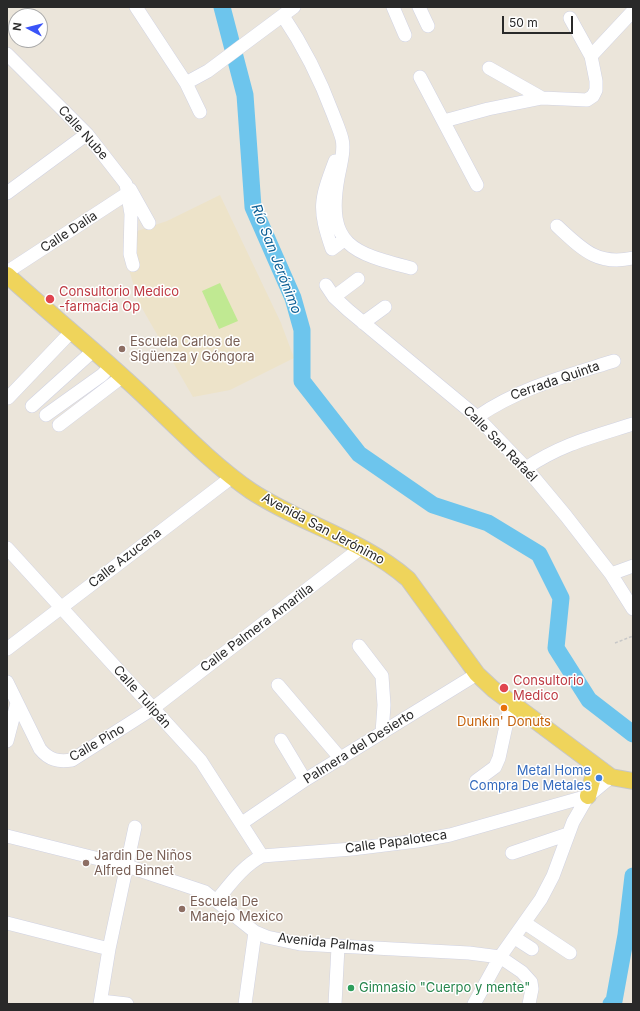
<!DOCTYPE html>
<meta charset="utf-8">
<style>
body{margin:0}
#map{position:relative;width:640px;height:1011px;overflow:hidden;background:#ebe5da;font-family:Inter,sans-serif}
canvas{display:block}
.frame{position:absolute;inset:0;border:8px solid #292929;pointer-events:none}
.north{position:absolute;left:8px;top:8px;width:40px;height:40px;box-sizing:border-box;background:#fff;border:1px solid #a9a9a9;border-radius:50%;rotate:277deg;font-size:11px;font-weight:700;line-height:16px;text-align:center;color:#292929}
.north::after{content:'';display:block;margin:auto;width:14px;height:18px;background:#3a54f8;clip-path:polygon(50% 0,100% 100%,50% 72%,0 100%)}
.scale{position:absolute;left:502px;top:16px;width:71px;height:18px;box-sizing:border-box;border:2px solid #292929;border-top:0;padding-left:5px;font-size:12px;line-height:14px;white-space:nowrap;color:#292929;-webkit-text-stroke:3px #fff;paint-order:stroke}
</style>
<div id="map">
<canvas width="640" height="1011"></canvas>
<div class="frame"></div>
<div class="north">N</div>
<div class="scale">50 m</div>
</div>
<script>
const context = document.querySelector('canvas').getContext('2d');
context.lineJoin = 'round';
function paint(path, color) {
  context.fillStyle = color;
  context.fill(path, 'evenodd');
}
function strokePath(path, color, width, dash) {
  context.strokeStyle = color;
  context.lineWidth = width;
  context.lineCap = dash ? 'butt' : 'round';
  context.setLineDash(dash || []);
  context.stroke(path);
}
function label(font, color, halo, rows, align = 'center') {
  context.font = font + ' Inter,sans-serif';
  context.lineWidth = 3;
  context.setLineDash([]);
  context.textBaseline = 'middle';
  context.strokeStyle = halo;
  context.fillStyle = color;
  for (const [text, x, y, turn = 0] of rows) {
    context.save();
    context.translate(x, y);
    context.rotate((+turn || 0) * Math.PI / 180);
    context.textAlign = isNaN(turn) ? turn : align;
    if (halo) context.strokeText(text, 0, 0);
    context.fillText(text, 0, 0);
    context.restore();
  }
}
const education = new Path2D(`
 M220 195 281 323 294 358 230 390 193 397 139 303 130 273 127 252 131 233 167 221Z`);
const pitch = new Path2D(`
 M220 283 238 321 219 329 202 291Z`);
const river = new Path2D(`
 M222 7 245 95 253 207 293 298 302 330V381L359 454 433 505 488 523 539 554 561 598 556 648 589 700 633 734
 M611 1004 614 1001 626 935 633 876`);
const path = new Path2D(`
 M615 643 633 636`);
const minor = new Path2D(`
 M136 7 186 83 200 112
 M393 7 405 35
 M419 7 428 26
 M283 16C304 47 320 79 333 114 336 122 340 131 342 139 345 150 340 167 338 178 326 246 353 253 411 268
 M570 18 591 56
 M7 54 87 134 126 184 131 214 130 254 133 265
 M489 68 542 98
 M420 77 477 185
 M186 83 208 71 294 7
 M444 121 488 109 542 98 587 100 593 96 596 90V81L591 56 633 11
 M335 161C320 201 318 208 332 249L344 240
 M130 189 149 223
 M7 193 87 134
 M557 226C582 249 597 266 633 258
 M7 272 131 191
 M326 285 334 297 348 310 477 417 526 468 566 516 611 574 633 609
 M334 297 358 279
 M363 323 385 307
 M8 398 71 332
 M32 406 93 351
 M46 415 102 375 111 366
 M477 417C519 388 566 376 614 361
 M59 425 123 376
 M526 468C562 444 592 437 633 424
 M7 548 201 761 262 856
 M611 574 633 566
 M359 646 382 676 384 705 382 733
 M7 649 232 477
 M7 682 40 749C49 760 58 762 72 760L152 709 362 547
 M278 685 341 759
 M281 740 305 780
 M7 741 17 703
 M476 781 495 767 499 758 511 703
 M242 823 305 780 477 674
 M7 836 127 866 205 892 255 932 267 937 300 944 469 953 500 957 522 972 531 982 532 989 529 1004
 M512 853 568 834
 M217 900C231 883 243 866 262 856L352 849 417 841 450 835 588 796
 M7 923 109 949
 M525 923 570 953
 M515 938 532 949
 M101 1001 127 1004
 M100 1004 109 949 135 827
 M245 1004 255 932
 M335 1004 338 947
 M474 1004 500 957 541 899 553 876 573 822 588 796 611 777`);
const major = new Path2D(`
 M7 275C48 312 91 347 132 385 169 419 210 463 251 491 301 524 362 539 408 579L477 674 493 689 611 777 633 781
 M588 796 593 777 592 763`);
const markers = [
 [50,299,5,"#e0444e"],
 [122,349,4,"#8d6e63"],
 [504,688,5,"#e0444e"],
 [504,708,4,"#e8710a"],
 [599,778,4,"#3f7fe0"],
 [86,863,4,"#8d6e63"],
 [182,909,4,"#8d6e63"],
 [351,988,4,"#2e9e5b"]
];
const streetNames = [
 ["Calle Nube",83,133,48],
 ["Calle Dalia",69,232,-33],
 ["Cerrada Quinta",555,381,-19],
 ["Calle San Rafaél",500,444,46],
 ["Avenida San Jerónimo",323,529,28],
 ["Calle Azucena",125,558,-38],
 ["Calle Palmera Amarilla",257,628,-37],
 ["Calle Tulipán",142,697,48],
 ["Calle Pino",97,743,-30],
 ["Palmera del Desierto",359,747,-32],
 ["Calle Papaloteca",396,842,-8],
 ["Avenida Palmas",326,943,6]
];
const healthNames = [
 ["Consultorio Medico",59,292],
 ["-farmacia Op",59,307],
 ["Consultorio",513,681],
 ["Medico",513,696]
];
const educationNames = [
 ["Escuela Carlos de",130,342],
 ["Sigüenza y Góngora",130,357],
 ["Jardin De Niños",94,856],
 ["Alfred Binnet",94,871],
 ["Escuela De",190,902],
 ["Manejo Mexico",190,917]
];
const foodNames = [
 ["Dunkin' Donuts",504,722]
];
const shopNames = [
 ["Metal Home",591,771],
 ["Compra De Metales",591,786]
];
const leisureNames = [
 ["Gimnasio \"Cuerpo y mente\"",359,988]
];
const waterNames = [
 ["Río San Jerónimo",276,259,69]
];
paint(education, '#ede3c9');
paint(pitch, '#c0e992');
strokePath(river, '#6dc5ed', 17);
strokePath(minor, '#d0d2e2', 14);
strokePath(major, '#c7c7c7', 18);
strokePath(path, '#c7c7c7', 1.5, [3, 2]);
strokePath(minor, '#fff', 13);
strokePath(major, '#efd45b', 16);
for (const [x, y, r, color] of markers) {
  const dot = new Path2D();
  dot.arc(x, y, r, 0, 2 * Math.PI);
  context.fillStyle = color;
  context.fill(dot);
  strokePath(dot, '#fff', 1.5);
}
label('13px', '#292929', '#fff', streetNames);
label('13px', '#be3a42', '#fff', healthNames, 'left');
label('13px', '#785e54', '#fff', educationNames, 'left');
label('13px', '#c56008', '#fff', foodNames);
label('13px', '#366cbe', '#fff', shopNames, 'right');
label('13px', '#27864d', '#fff', leisureNames, 'left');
label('italic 14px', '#0e6197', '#fff', waterNames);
</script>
